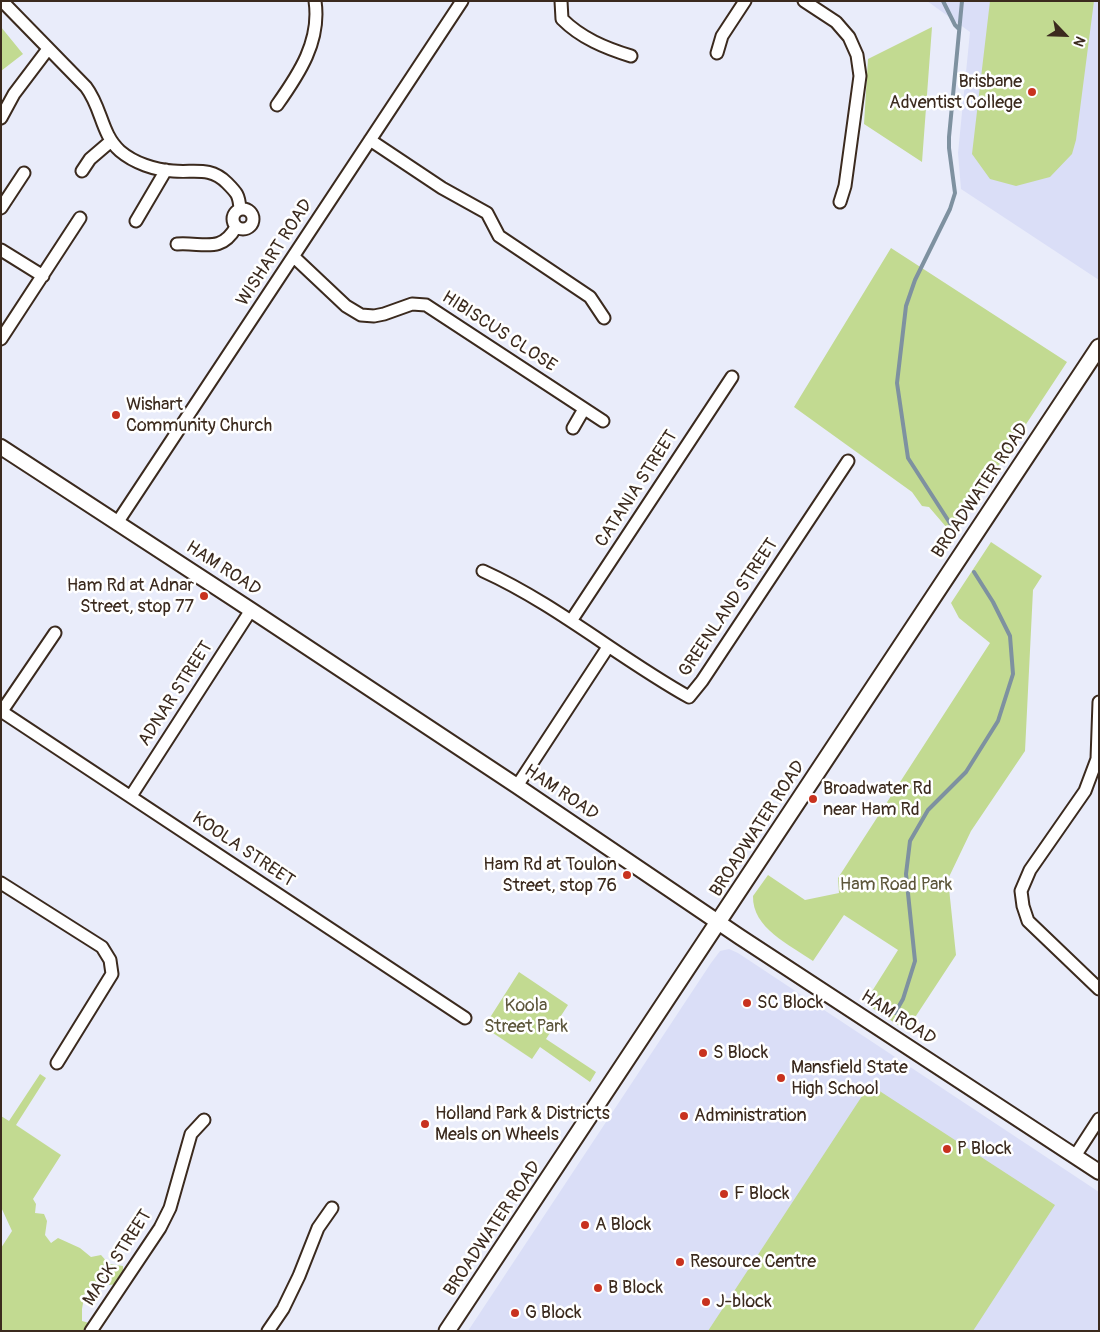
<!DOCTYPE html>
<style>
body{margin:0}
#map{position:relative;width:1100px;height:1332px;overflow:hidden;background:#e9ecfa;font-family:Pangolin,sans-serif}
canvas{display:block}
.frame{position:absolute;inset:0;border:2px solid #3b2a1e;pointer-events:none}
.north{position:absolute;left:1040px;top:10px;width:50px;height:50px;-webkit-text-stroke:4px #fff;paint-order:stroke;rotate:114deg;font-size:14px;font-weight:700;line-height:20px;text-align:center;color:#3b2a1e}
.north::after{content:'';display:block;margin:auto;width:18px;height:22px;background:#3b2a1e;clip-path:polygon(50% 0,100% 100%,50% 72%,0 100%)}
</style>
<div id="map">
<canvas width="1100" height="1332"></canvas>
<div class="frame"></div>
<div class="north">N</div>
</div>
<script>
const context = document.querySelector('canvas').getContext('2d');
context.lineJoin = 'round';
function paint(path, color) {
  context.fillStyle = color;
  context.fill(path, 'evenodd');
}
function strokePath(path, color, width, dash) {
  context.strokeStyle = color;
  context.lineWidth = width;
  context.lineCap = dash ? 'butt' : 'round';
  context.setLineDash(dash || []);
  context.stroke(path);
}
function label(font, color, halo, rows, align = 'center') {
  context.font = font + ' Pangolin,sans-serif';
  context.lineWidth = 5;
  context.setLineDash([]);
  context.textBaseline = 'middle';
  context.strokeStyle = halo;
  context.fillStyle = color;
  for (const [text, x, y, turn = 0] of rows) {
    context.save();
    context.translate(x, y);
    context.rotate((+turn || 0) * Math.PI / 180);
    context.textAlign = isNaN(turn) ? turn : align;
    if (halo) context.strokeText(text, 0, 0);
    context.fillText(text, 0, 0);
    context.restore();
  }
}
const built = new Path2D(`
 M927 1H1099V280L961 189 958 153 970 32Z
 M729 949 738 953 1099 1192V1331H468L711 963 720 951Z`);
const green = new Path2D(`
 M990 1H1094L1076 140 1072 154 1050 177 1016 186 990 179 972 154Z
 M1 27 23 54 1 71Z
 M932 27 922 162 864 124 868 59Z
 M891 248 1067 362 953 535 929 507 922 506 912 492 794 407Z
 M991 542 1042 576 1033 590 1025 751 971 831 948 879 956 955 910 1025 901 1027 869 1006 874 999 869 996 898 950 844 915 813 961C790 945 752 928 753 896L768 875 805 900 839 893 838 878 990 643 959 618 951 603Z
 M519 972 568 1005 546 1039 596 1072 590 1082 540 1047 532 1059 484 1027Z
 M40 1074 46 1078 16 1125 61 1155 33 1199 36 1204 35 1213 44 1214 47 1221 45 1235 51 1243 58 1238 80 1248 91 1257 101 1255 109 1264 123 1266V1274L119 1284 109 1285 104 1277 85 1292 82 1309V1321L89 1323 84 1331H1V1248L12 1231 1 1207V1116L9 1121Z
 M878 1090 1055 1205 973 1331H708L864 1093Z`);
const stream = new Path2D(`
 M943 1 955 25 959 29
 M955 531 908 458 897 383 906 306 915 280 950 209 955 193 949 148V137L962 1
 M895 1013 903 999 915 961 906 874 910 841 928 810 966 772 998 721 1013 674 1010 636 993 602 974 572`);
const minor = new Path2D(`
 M2 1 86 87C102 108 101 134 120 151 134 163 155 170 173 171 194 173 210 166 227 183 237 193 239 195 240 209
 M561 1 562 19C581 38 605 48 631 56
 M804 1 836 22 849 37 857 55 860 76 845 186 840 202
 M717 53 722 36 745 1
 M277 105C299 74 321 41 315 1
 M1 118 14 94 48 49
 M370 140 442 188 487 213 499 236 590 297 604 318
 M82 171 90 159 111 141
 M1 208 24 173
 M233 219a10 10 0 1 1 20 0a10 10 0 1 1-20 0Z
 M136 221 166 170
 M177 244C203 242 221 254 236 227
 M1 250 43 276
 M294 257 346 306 361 315 374 316 384 314 412 304 426 305 603 421
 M1 339 80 218
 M573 428 584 409
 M117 523 462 1
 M483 571C556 604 619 658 689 697L702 681 848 461
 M571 621 732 377
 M1099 702 1097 759 1085 791 1030 870 1021 891 1023 906 1028 921 1099 989
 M1 711 465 1018
 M2 711 55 633
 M517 786 608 647
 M131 796 251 610
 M1 883 102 947 110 960 112 974 57 1063
 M1075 1156 1099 1119
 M91 1331 160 1228 170 1208 191 1134 204 1120
 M268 1331 283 1309 299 1276 318 1228 332 1208`);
const tertiary = new Path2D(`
 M1 447 251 610 517 786 740 937 1099 1172`);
const secondary = new Path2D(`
 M447 1331 1099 347`);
const markers = [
 [1032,92,5,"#c8321e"],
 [116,415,5,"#c8321e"],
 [204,596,5,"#c8321e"],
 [813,799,5,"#c8321e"],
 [627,875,5,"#c8321e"],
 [747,1003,5,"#c8321e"],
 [703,1053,5,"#c8321e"],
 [781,1078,5,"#c8321e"],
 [684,1116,5,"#c8321e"],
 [425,1124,5,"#c8321e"],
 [947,1149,5,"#c8321e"],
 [724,1194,5,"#c8321e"],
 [585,1225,5,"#c8321e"],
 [680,1262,5,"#c8321e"],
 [598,1288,5,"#c8321e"],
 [706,1302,5,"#c8321e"],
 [515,1313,5,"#c8321e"]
];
const poiNames = [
 ["Brisbane",1022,82,"right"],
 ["Adventist College",1022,103,"right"],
 ["Wishart",126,405],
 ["Community Church",126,426],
 ["Ham Rd at Adnar",194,586,"right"],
 ["Street, stop 77",194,607,"right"],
 ["Broadwater Rd",823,789],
 ["near Ham Rd",823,810],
 ["Ham Rd at Toulon",617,865,"right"],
 ["Street, stop 76",617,886,"right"],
 ["SC Block",757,1003],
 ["S Block",713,1053],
 ["Mansfield State",791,1068],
 ["High School",791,1089],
 ["Holland Park & Districts",435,1114],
 ["Meals on Wheels",435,1135],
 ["Administration",694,1116],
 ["P Block",957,1149],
 ["F Block",734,1194],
 ["A Block",595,1225],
 ["Resource Centre",690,1262],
 ["B Block",608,1288],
 ["J-block",716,1302],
 ["G Block",525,1313]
];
const streetNames = [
 ["WISHART ROAD",275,253,-57],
 ["HIBISCUS CLOSE",499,332,33],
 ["CATANIA STREET",637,489,-57],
 ["BROADWATER ROAD",981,491,-56],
 ["HAM ROAD",223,569,33],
 ["GREENLAND STREET",729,608,-56],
 ["ADNAR STREET",176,694,-57],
 ["HAM ROAD",561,793,34],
 ["BROADWATER ROAD",758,829,-57],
 ["KOOLA STREET",243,850,34],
 ["HAM ROAD",898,1018,33],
 ["BROADWATER ROAD",493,1229,-56],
 ["MACK STREET",118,1258,-57]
];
const parkNames = [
 ["Ham Road Park",896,885],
 ["Koola",526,1006],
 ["Street Park",526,1027]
];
paint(built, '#dadef7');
paint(green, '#c2da91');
strokePath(stream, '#7e91a0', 4);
strokePath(minor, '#3b2a1e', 15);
strokePath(tertiary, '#3b2a1e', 18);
strokePath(secondary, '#3b2a1e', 19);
strokePath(minor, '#fff', 11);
strokePath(tertiary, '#fff', 14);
strokePath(secondary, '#fff', 15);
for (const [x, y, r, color] of markers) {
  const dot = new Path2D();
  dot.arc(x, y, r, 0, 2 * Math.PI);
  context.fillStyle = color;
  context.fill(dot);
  strokePath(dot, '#fff', 2);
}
label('18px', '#3b2a1e', '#fff', poiNames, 'left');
label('18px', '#3b2a1e', '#fff', streetNames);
label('18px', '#5d563b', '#fff', parkNames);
</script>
